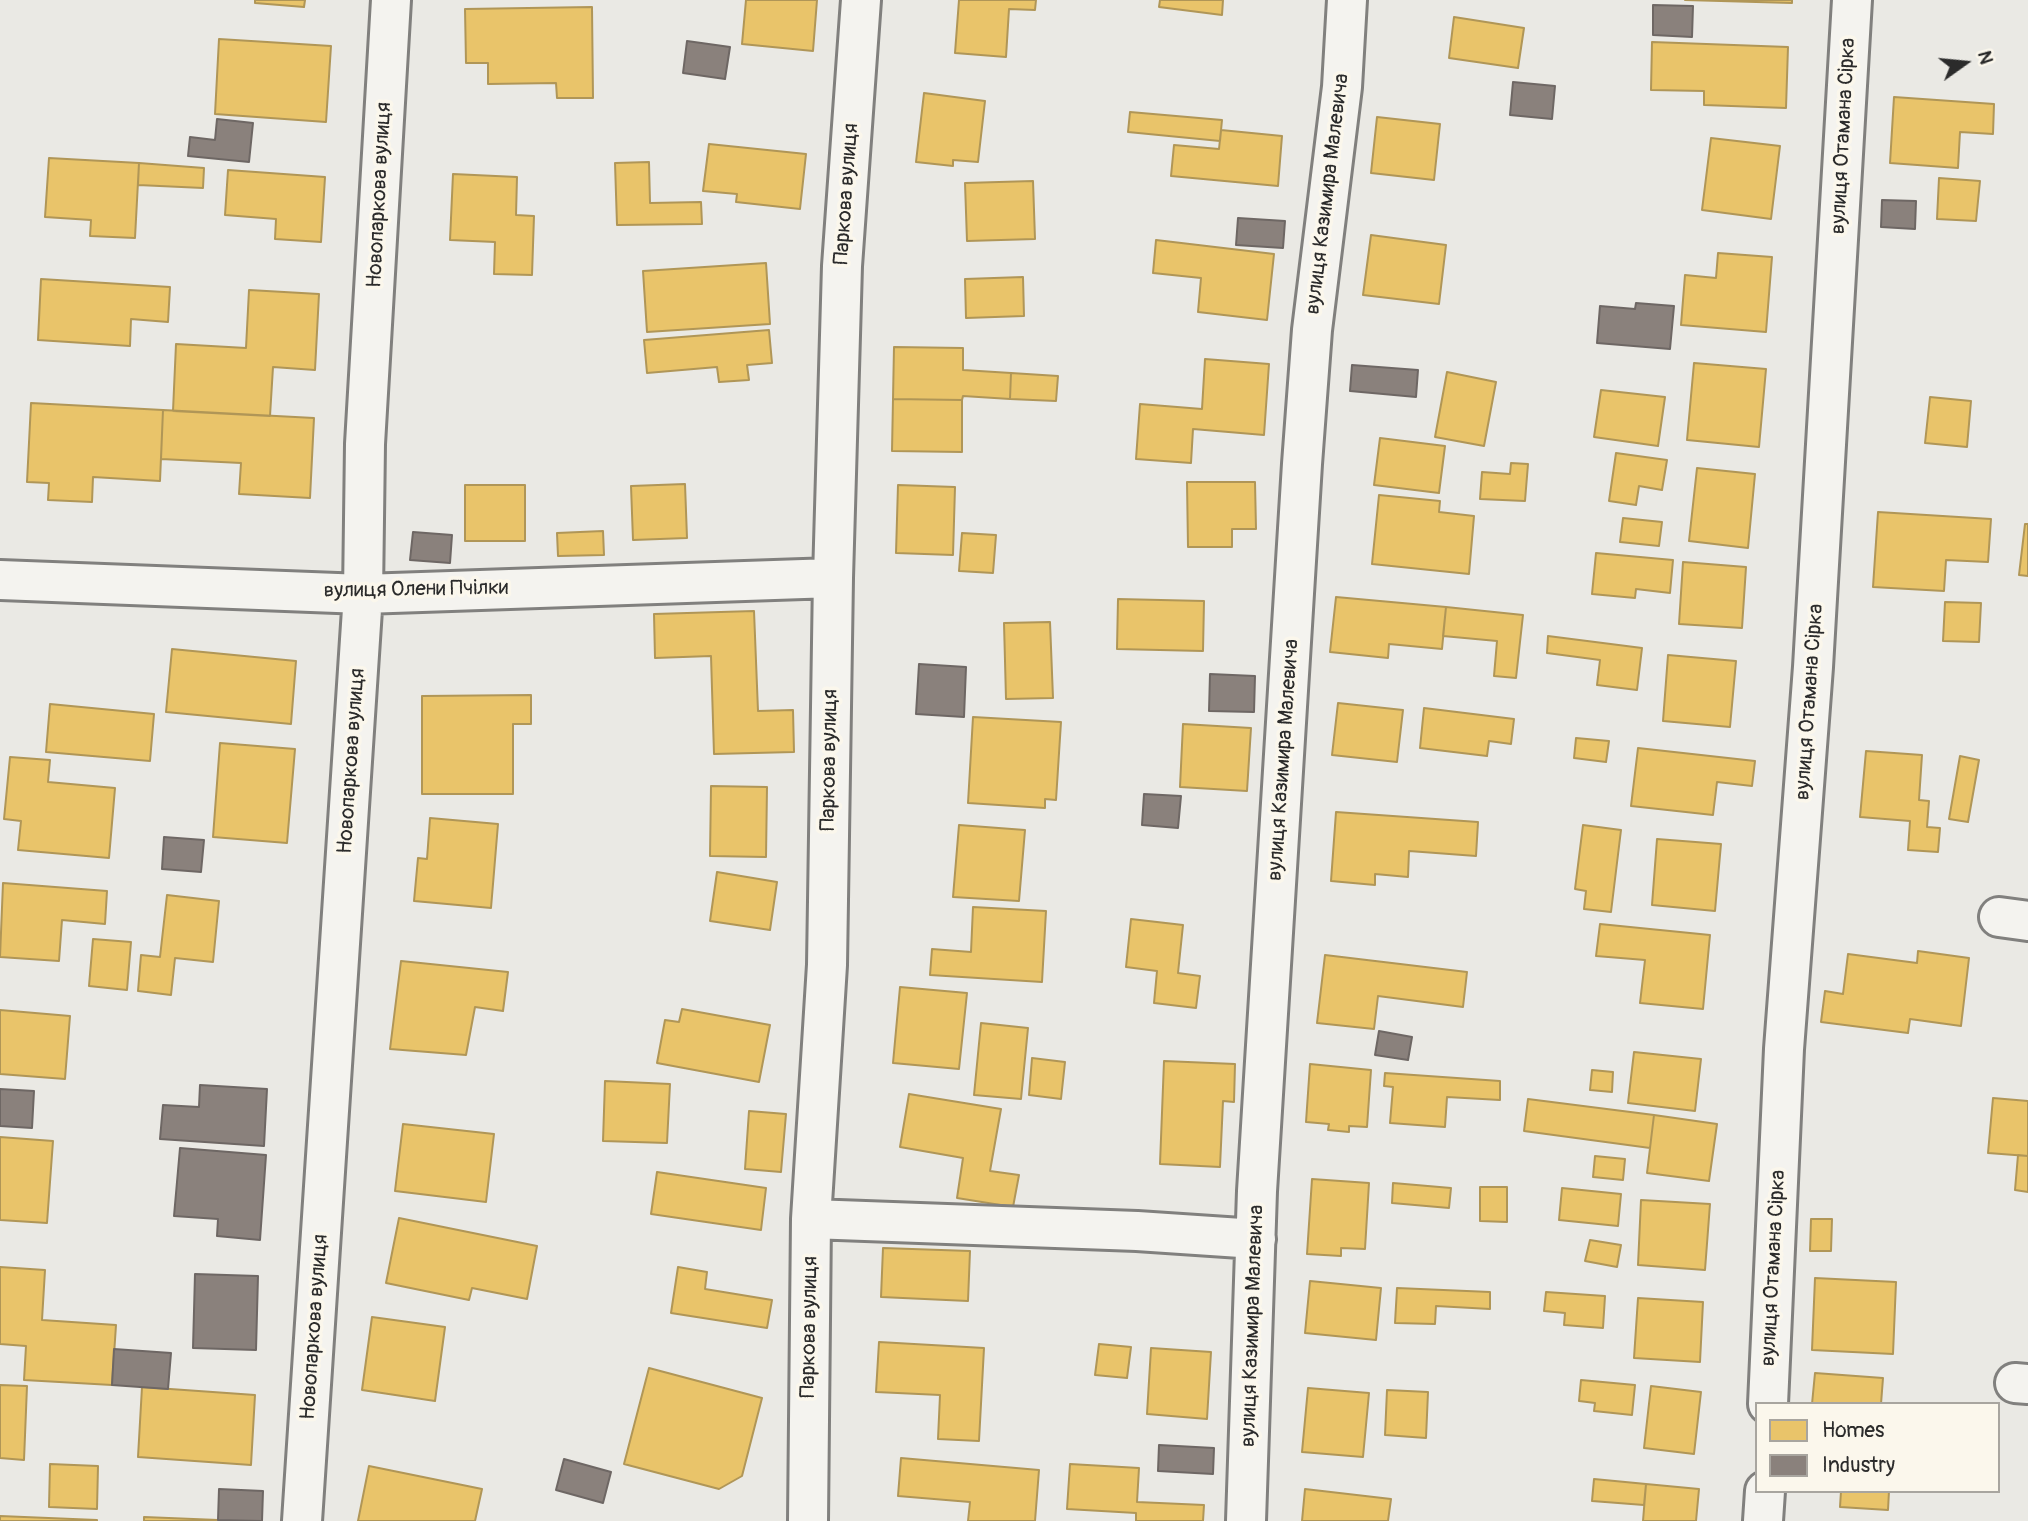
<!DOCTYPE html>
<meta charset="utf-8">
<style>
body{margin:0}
#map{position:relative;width:2028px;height:1521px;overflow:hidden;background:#eae9e4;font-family:Pangolin,sans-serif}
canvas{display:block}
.legend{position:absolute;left:1755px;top:1402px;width:245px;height:91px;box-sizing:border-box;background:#fbf7ec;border:2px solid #a8a59f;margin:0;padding:9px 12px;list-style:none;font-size:21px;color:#2b2b2b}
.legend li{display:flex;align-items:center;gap:14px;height:35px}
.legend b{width:35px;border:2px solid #a8a59f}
.north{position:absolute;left:1930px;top:28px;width:70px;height:70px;-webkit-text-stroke:5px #fbf7ec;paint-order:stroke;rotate:75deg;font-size:19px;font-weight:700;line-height:28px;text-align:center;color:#2b2b2b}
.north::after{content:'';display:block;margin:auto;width:24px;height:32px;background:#2b2b2b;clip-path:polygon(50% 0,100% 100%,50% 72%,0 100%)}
</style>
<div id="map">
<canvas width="2028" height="1521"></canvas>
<ul class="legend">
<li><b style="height:19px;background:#e9c46a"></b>Homes</li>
<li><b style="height:19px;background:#8a817c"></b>Industry</li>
</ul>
<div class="north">N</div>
</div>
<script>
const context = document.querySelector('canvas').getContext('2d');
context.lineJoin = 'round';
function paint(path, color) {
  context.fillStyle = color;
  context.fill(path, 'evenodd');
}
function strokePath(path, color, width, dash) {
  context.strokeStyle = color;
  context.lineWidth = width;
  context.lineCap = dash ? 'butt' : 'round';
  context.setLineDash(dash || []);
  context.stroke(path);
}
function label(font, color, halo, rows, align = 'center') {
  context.font = font + ' Pangolin,sans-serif';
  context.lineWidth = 7;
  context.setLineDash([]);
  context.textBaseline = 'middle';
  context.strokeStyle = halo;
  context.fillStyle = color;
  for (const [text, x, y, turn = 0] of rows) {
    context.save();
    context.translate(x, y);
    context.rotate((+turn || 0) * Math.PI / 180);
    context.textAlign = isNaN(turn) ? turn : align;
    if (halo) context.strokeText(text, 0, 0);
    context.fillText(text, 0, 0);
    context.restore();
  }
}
const homes = new Path2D(`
 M255 0H305L304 7 255 3Z
 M746 0H817L813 51 742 44Z
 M959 0H1036L1035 10 1009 9 1006 57 955 53Z
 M1160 0H1223L1222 15 1159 7Z
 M1685 0H1792V3Z
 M592 7 593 98H557L556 83 488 84V63H466L465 9Z
 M1454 17 1524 28 1518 68 1449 58Z
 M219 39 331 46 326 122 215 114Z
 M1652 42 1788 47 1786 108 1704 105V91L1651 90Z
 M924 93 985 101 978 162 953 160V166L916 162Z
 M1894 97 1994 104 1993 134 1960 132 1958 168 1890 163Z
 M1130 112 1222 120 1220 141 1128 132Z
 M1377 117 1440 124 1434 180 1371 173Z
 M1221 130 1282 136 1278 186 1171 176 1174 145 1219 149Z
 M1711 138 1780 146 1771 219 1702 210Z
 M709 144 806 154 800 209 736 202 737 194 703 191Z
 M49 158 139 163 135 238 90 236 91 220 45 217Z
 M649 162 650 203 701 202 702 224 617 225 615 163Z
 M139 163 204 168 203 188 138 185Z
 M228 170 325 177 321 242 275 239 276 219 225 215Z
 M453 174 517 177 516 215 534 216 532 275 494 274 495 242 450 240Z
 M1939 178 1980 181 1976 221 1937 219Z
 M1033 181 1035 239 967 241 965 183Z
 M1371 235 1446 245 1439 304 1363 295Z
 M1156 240 1274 254 1267 320 1198 312 1201 278 1153 273Z
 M1718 253 1772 257 1766 332 1681 325 1685 275 1716 278Z
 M766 263 770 324 647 332 643 271Z
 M1023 277 1024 316 966 318 965 279Z
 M41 279 170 287 168 322 131 319 130 346 38 340Z
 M249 290 319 294 315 370 273 367 270 416 173 411 176 344 246 348Z
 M769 330 772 363 747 365 749 380 719 382 717 367 647 373 644 340Z
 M894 347 963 348V370L1011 373 1010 399 963 396 962 400 893 399Z
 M1205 359 1269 364 1264 435 1193 429 1191 463 1136 459 1140 404 1202 409Z
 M1694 363 1766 369 1759 447 1687 440Z
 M1447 372 1496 382 1484 446 1435 437Z
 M1011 373 1058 376 1056 401 1010 399Z
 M1601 390 1665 397 1658 446 1594 437Z
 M1930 397 1971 401 1967 447 1925 443Z
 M893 399 962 400V452L892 451Z
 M31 403 163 410 160 481 93 477 92 502 48 500 49 483 27 482Z
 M163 410 314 418 310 498 239 494 241 463 161 459Z
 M1380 438 1445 446 1439 493 1374 485Z
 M1616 453 1667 460 1662 490 1639 486 1636 505 1609 501Z
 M1511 463 1528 464 1525 501 1480 499 1482 472 1510 474Z
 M1697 468 1755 474 1748 548 1689 541Z
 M1187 482H1255L1256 529H1232V547H1188Z
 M685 484 687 538 633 540 631 486Z
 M465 485H525V541H465Z
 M898 485 955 487 953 555 896 553Z
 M1379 495 1440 501 1439 512 1474 516 1469 574 1372 564Z
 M1878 512 1991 519 1988 562 1946 560 1944 591 1873 587Z
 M1623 518 1662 522 1659 546 1620 542Z
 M2025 524H2028V576L2019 575Z
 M603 531 604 555 558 556 557 533Z
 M962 533 996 535 993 573 959 571Z
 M1596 553 1673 560 1670 593 1636 589 1635 598 1592 594Z
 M1683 562 1746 567 1742 628 1679 624Z
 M1336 597 1446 607 1442 649 1389 644 1388 658 1330 652Z
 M1118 599 1204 601 1203 651 1117 649Z
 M1945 602 1981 603 1979 642 1943 641Z
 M1446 607 1523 615 1516 678 1494 676 1497 641 1443 636Z
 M754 611 758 711 793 710 794 752 714 754 711 656 655 658 654 614Z
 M1050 622 1053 698 1006 699 1004 623Z
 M1548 636 1642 648 1637 690 1597 685 1600 660 1547 653Z
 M172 649 296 661 291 724 166 712Z
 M1668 655 1736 661 1730 727 1663 721Z
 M531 695V724H513V794H422V696Z
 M1338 703 1403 710 1397 762 1332 755Z
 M50 704 154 714 150 761 46 752Z
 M1424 708 1514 719 1511 744 1489 741 1487 756 1420 748Z
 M973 717 1061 722 1056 800 1045 799V808L968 803Z
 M1183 724 1251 728 1247 791 1180 787Z
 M1576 738 1609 741 1606 762 1574 758Z
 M220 743 295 749 287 843 213 837Z
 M1638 748 1755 761 1752 786 1717 782 1713 815 1631 806Z
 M1866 751 1922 755 1919 800 1929 801 1927 827 1940 828 1938 852 1908 850 1910 821 1860 817Z
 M1960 756 1979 760 1968 822 1949 819Z
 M10 757 50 760 48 782 115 788 109 858 18 850 21 821 4 819Z
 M711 786 767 787 766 857 710 856Z
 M1336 812 1478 822 1476 856 1409 851 1408 877 1375 874V885L1331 881Z
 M430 818 498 824 491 908 414 901 418 858 427 859Z
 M959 825 1025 830 1019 901 953 897Z
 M1583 825 1621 830 1611 912 1584 909 1586 891 1575 889Z
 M1657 839 1721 844 1715 911 1652 905Z
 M717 872 777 882 770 930 710 921Z
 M3 883 107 891 105 924 62 920 59 961 0 957Z
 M167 895 219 901 213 962 175 958 171 995 138 991 141 955 160 957Z
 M973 907 1046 911 1042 982 930 975 932 949 971 952Z
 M1131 919 1183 925 1178 973 1200 976 1196 1008 1154 1003 1157 971 1126 967Z
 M1600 924 1710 935 1703 1009 1640 1003 1645 960 1596 956Z
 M93 939 131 942 127 990 89 986Z
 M1918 951 1969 958 1961 1026 1910 1019 1908 1033 1821 1022 1825 991 1843 994 1848 954 1917 963Z
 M1325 955 1467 972 1463 1007 1378 996 1374 1029 1317 1023Z
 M401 961 508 972 503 1011 475 1007 466 1055 390 1049Z
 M900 987 967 993 959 1069 893 1063Z
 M682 1009 770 1025 759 1082 657 1063 665 1020 679 1022Z
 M0 1010 70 1016 65 1079 0 1074Z
 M981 1023 1028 1028 1021 1099 974 1095Z
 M1634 1052 1701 1059 1695 1111 1628 1103Z
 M1032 1058 1065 1062 1061 1099 1029 1095Z
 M1164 1061 1235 1064 1234 1102 1223 1101 1220 1167 1160 1164Z
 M1310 1064 1371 1070 1367 1127 1349 1126V1132L1328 1130 1329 1124 1306 1122Z
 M1592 1070 1613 1072 1612 1092 1590 1090Z
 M1385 1073 1500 1081V1100L1447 1097 1445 1127 1390 1123 1393 1087 1384 1086Z
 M605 1081 670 1084 667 1143 603 1141Z
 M909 1094 1001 1109 990 1171 1019 1175 1013 1207 957 1198 963 1158 900 1147Z
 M1993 1098 2028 1101V1156L1988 1153Z
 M1528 1099 1654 1115 1650 1148 1524 1131Z
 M749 1111 786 1114 781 1172 745 1169Z
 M1654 1115 1717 1124 1709 1181 1647 1173Z
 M403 1124 494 1134 486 1202 395 1191Z
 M0 1137 53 1141 47 1223 0 1220Z
 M2018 1155 2028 1156V1192L2015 1190Z
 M1595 1156 1625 1159 1623 1180 1593 1177Z
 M657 1172 766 1188 761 1230 651 1214Z
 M1312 1179 1369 1183 1365 1249 1341 1248V1256L1307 1254Z
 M1393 1183 1451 1188 1449 1208 1392 1203Z
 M1480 1187H1507V1222L1480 1221Z
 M1562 1188 1621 1194 1618 1226 1559 1220Z
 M1641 1200 1710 1204 1705 1270 1638 1265Z
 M399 1218 537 1246 527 1299 472 1288 469 1300 386 1283Z
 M1811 1219H1832L1831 1251H1810Z
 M1590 1240 1621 1245 1617 1267 1585 1261Z
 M883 1248 970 1251 968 1301 881 1297Z
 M0 1267 45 1270 42 1320 116 1325 112 1385 24 1380 26 1346 0 1344Z
 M678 1267 707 1272 705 1289 772 1300 767 1328 671 1313Z
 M1815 1278 1896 1282 1893 1354 1812 1350Z
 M1310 1281 1381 1288 1376 1340 1305 1333Z
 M1397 1288 1490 1292V1309L1436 1306 1435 1324 1395 1323Z
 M1546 1292 1605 1296 1603 1328 1564 1325 1565 1313 1544 1311Z
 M1638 1298 1703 1302 1700 1362 1634 1358Z
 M372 1317 445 1327 435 1401 362 1390Z
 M879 1342 984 1348 979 1441 938 1439 940 1395 876 1392Z
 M1099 1344 1131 1347 1127 1378 1095 1375Z
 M1151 1348 1211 1352 1207 1419 1147 1414Z
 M649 1368 762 1398 742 1476 719 1489 624 1464Z
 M1815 1373 1883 1378 1881 1404H1812Z
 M1581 1380 1635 1385 1632 1415 1594 1411 1595 1403 1579 1401Z
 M0 1385 27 1386 24 1460 0 1458Z
 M1651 1386 1701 1392 1694 1454 1644 1448Z
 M142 1387 255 1395 251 1465 138 1457Z
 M1308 1388 1369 1393 1363 1457 1302 1452Z
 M1387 1390 1428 1392 1426 1438 1385 1435Z
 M901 1458 1039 1470 1035 1521H968L970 1502 898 1496Z
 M50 1464 98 1466 97 1509 49 1507Z
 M1070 1464 1139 1468 1137 1502 1204 1505 1203 1521H1136V1513L1067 1509Z
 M369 1466 482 1489 475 1521H358Z
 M1594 1479 1646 1484 1644 1505 1592 1501Z
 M1646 1484 1699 1489 1696 1521H1643Z
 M1305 1489 1391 1499 1388 1521H1302Z
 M1841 1491H1889L1888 1510 1840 1507Z
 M0 1516 97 1520V1521H0Z
 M144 1517 218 1520 243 1521H144Z`);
const industry = new Path2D(`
 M1653 5 1693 6 1692 37 1653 35Z
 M687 41 730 47 725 79 683 73Z
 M1513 82 1555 86 1552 119 1510 115Z
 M217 119 253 123 249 162 188 156 190 137 215 140Z
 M1882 200 1916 201 1915 229 1881 227Z
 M1238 218 1285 221 1283 248 1236 245Z
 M1636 303 1674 306 1670 349 1597 343 1600 306 1635 309Z
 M1352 365 1418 370 1416 397 1350 391Z
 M413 532 452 535 450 563 410 560Z
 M919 664 966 667 964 717 916 714Z
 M1210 674 1255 676 1254 712 1209 711Z
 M1144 794 1181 796 1178 828 1142 825Z
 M164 837 204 840 201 872 162 869Z
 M1379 1031 1412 1037 1408 1060 1375 1055Z
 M200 1085 267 1089 264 1146 160 1139 163 1105 199 1107Z
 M0 1089 34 1091 32 1128 0 1126Z
 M180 1148 266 1155 260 1240 217 1236 218 1219 174 1216Z
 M195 1274 258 1276 256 1350 193 1348Z
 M114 1349 171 1353 168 1389 112 1385Z
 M1159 1445 1214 1448 1213 1474 1158 1471Z
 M564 1459 611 1472 603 1503 556 1490Z
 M219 1489 263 1491 262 1521 218 1520Z`);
const minor = new Path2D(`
 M0 580 363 594 833 578
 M1999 917 2028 921
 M811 1219 1137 1231 1256 1239
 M2015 1383 2028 1384
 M1768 1404 1784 1049 1813 667 1852 0
 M302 1521 363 594 365 444 391 0
 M808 1521 811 1219 827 965 833 578 842 266 861 0
 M1246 1521 1257 1191 1302 464 1312 330 1342 87 1347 0
 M1763 1521 1765 1491`);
const streetNames = [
 ["вулиця Отамана Сірка",1844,136,-87],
 ["Паркова вулиця",847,194,-86],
 ["вулиця Казимира Малевича",1328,194,-83],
 ["Новопаркова вулиця",380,195,-87],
 ["вулиця Олени Пчілки",416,590,-1],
 ["вулиця Отамана Сірка",1810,702,-86],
 ["Паркова вулиця",830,760,-89],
 ["вулиця Казимира Малевича",1284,760,-86],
 ["Новопаркова вулиця",352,761,-86],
 ["вулиця Отамана Сірка",1774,1268,-87],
 ["вулиця Казимира Малевича",1253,1326,-88],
 ["Новопаркова вулиця",315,1327,-86],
 ["Паркова вулиця",810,1327,-89]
];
paint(homes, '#e9c46a');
strokePath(homes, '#b09657', 2);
paint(industry, '#8a817c');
strokePath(industry, '#6e6764', 2);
strokePath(minor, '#81807e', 44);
strokePath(minor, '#f4f3ef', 38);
label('21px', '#2b2b2b', '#fbf7ec', streetNames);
</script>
